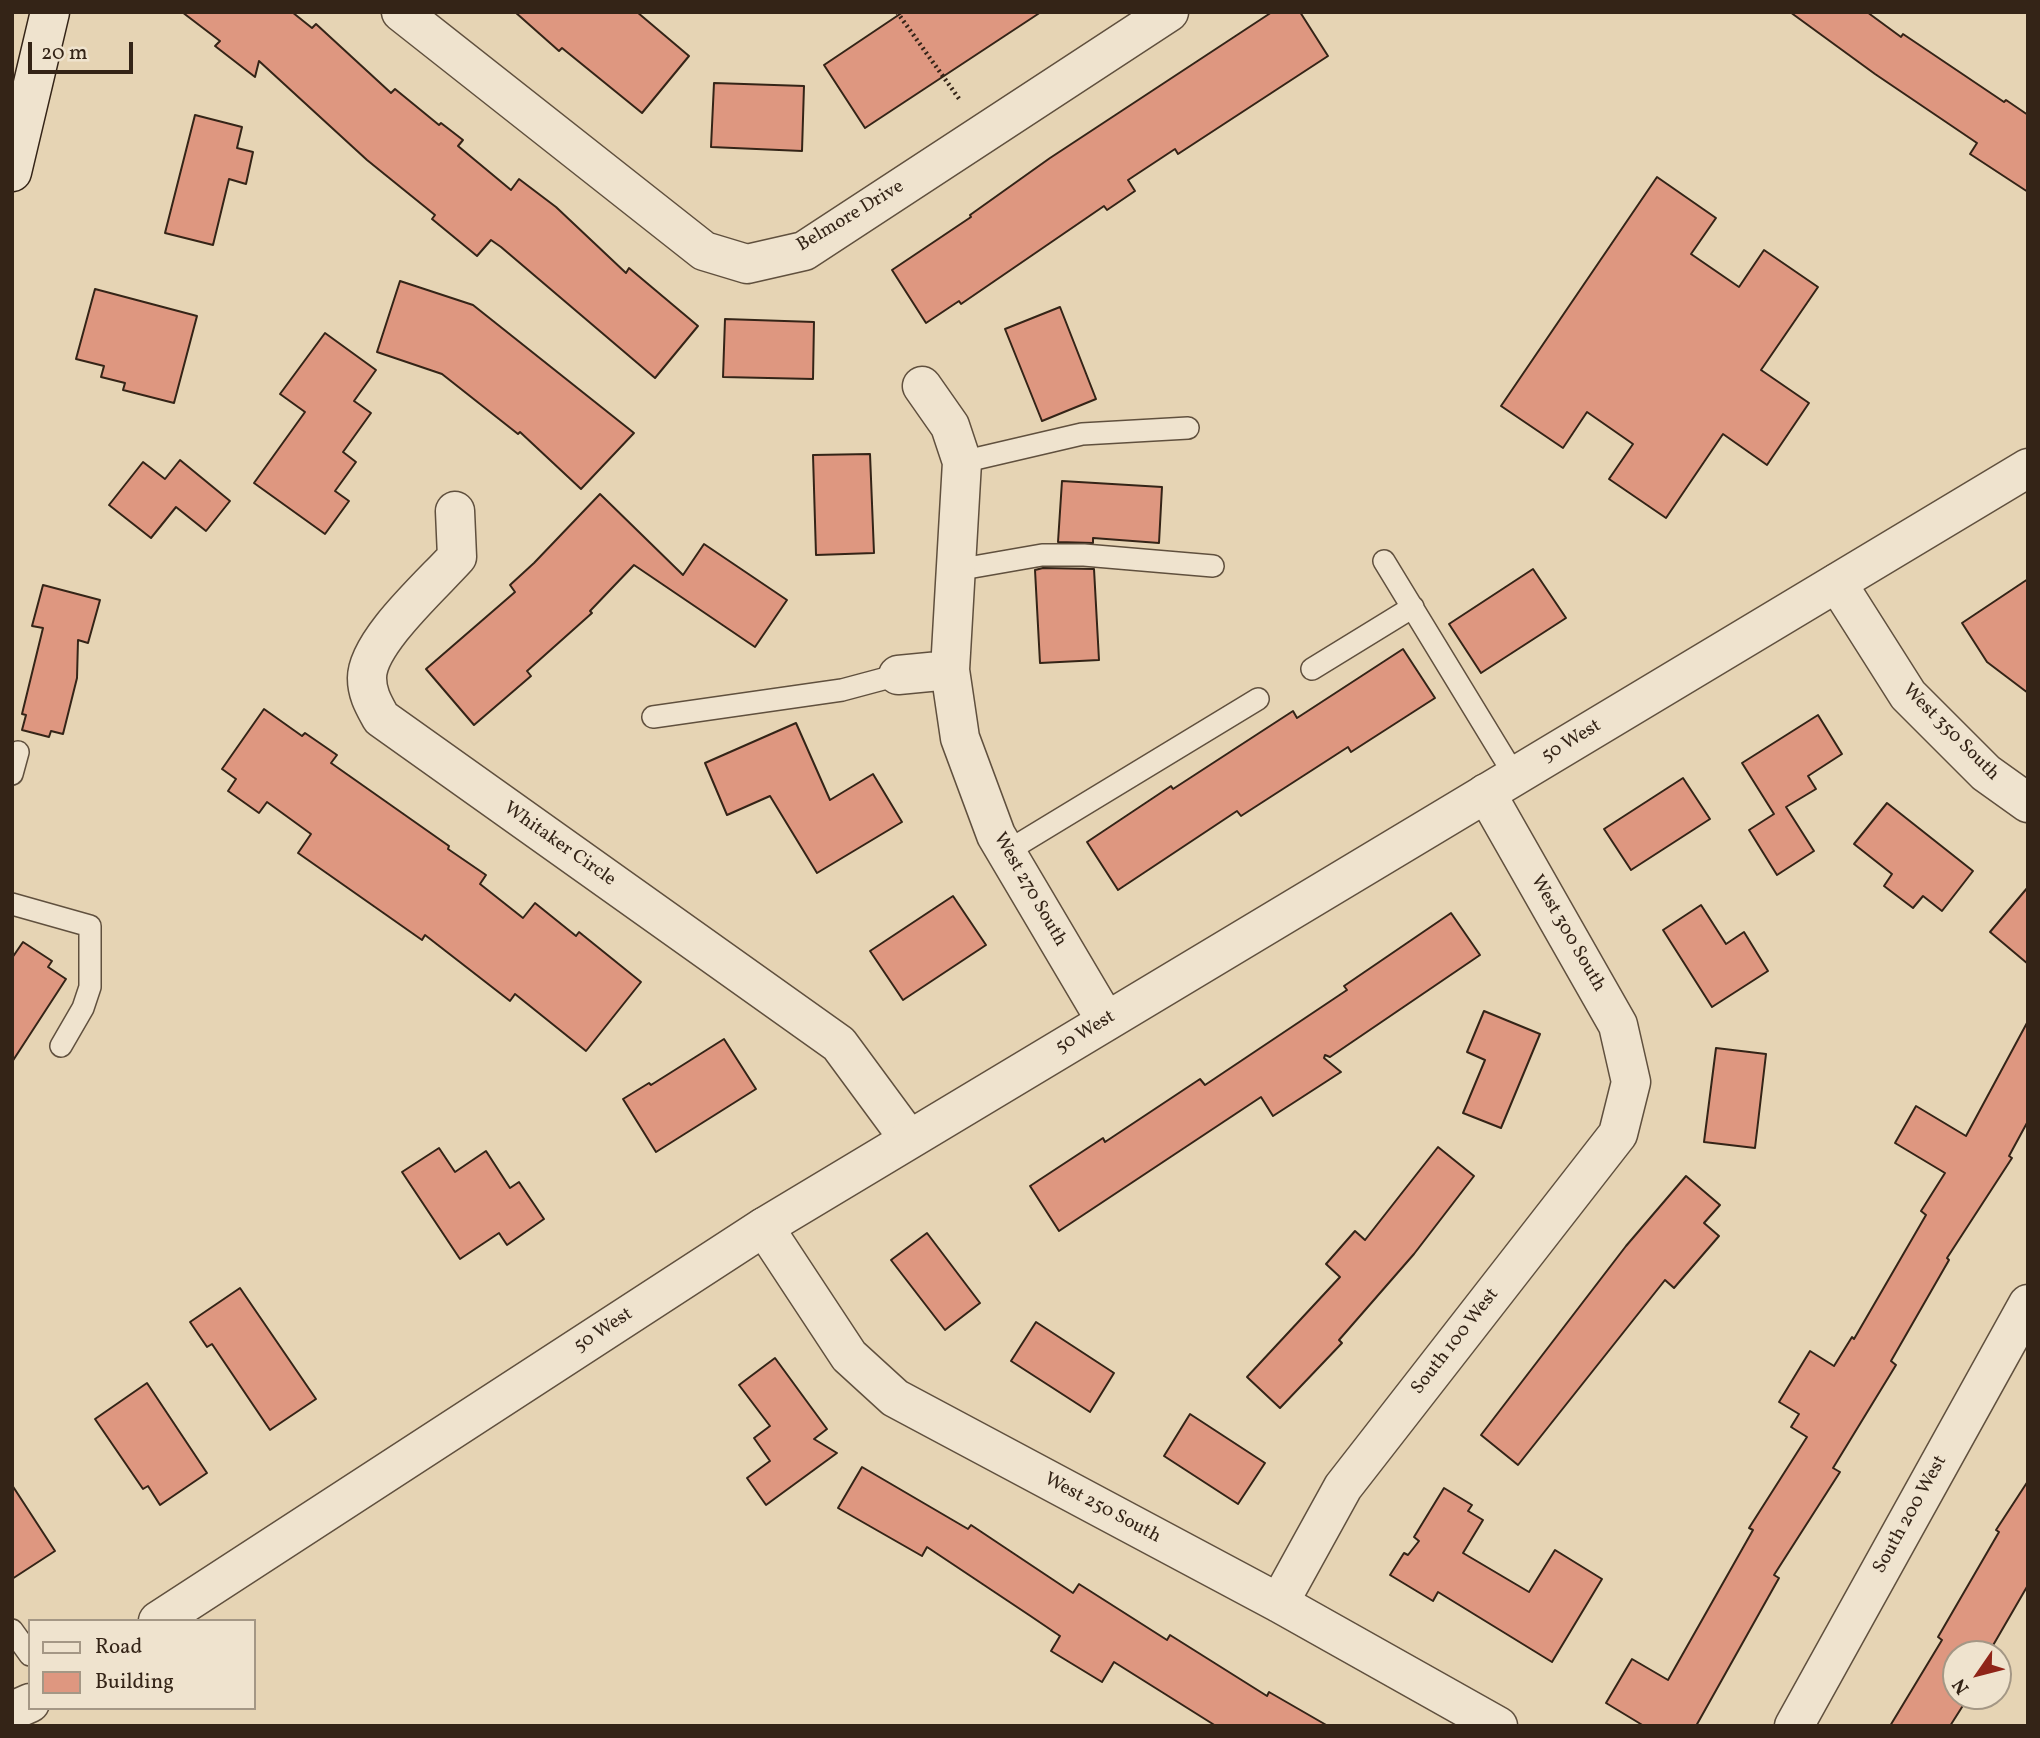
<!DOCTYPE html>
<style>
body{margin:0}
#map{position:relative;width:2040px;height:1738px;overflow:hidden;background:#e6d4b4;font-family:Vollkorn,serif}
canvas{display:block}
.frame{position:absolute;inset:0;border:14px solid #342417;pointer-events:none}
.legend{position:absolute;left:28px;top:1619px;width:228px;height:91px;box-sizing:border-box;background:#efe3ce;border:2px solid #a49785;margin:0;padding:9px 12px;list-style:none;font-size:21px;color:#342417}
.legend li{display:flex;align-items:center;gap:14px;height:35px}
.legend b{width:35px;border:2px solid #a49785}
.north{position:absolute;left:1942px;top:1640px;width:70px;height:70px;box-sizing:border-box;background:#efe3ce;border:2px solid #a49785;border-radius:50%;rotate:235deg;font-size:19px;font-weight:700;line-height:28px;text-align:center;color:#342417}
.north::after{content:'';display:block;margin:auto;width:24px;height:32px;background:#8f2418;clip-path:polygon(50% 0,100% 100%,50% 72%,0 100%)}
.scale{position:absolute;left:28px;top:42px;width:105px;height:32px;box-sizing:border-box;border:4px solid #342417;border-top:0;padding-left:9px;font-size:21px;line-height:24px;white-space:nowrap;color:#342417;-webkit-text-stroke:5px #efe3ce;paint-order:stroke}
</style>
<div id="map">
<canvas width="2040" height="1738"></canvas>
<div class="frame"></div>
<ul class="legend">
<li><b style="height:9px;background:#efe3ce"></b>Road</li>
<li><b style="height:19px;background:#de9780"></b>Building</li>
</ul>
<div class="north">N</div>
<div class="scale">20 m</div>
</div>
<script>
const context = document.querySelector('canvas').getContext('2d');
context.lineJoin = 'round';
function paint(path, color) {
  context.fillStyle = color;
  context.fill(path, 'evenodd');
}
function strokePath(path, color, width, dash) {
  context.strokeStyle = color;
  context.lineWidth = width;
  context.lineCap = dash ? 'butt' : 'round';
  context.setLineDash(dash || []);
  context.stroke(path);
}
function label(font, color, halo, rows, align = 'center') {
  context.font = font + ' Vollkorn,serif';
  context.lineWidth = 6;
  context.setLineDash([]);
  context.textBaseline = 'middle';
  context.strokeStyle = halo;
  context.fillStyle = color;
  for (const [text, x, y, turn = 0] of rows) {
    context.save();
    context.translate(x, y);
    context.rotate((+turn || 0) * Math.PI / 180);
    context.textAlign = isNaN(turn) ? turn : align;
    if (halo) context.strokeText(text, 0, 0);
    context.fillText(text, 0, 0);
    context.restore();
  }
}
const building = new Path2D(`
 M182 12H292L312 28 316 24 391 93 395 89 439 125 441 123 463 140 458 146 511 190 519 179 556 207 626 273 629 268 698 326 655 378 501 247 491 240 477 256 432 219 435 215 367 160 259 61 255 77 215 46 220 41Z
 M515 12H637L689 56 642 113 562 48 559 51Z
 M903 12H1041L865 128 824 65Z
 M1272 12H1300L1328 56 1178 154 1175 149 1128 180 1135 191 1107 210 1104 206 961 304 959 301 926 323 892 270 971 217 970 215 1050 158Z
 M1790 12H1867L1901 37 1903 34 2004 102 2006 100 2028 115V192L1970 154 1977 143 1875 74Z
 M714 83 804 86 802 151 711 147Z
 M195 115 242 127 237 148 253 152 246 184 229 179 213 245 165 233Z
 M1657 177 1716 218 1691 254 1739 287 1764 250 1818 287 1761 370 1809 403 1767 465 1723 434 1666 518 1609 479 1633 444 1587 412 1563 448 1501 406Z
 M400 281 473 305 634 433 581 489 520 432 518 434 442 374 377 352Z
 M95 289 197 316 174 403 123 390 125 383 101 377 104 366 76 359Z
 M1060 307 1096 399 1042 421 1005 329Z
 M725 319 814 322 813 379 723 377Z
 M325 333 376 370 354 401 371 413 343 452 356 462 335 491 349 501 325 534 254 483 305 412 280 394Z
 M870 454 874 553 816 555 813 455Z
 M180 460 230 501 206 531 176 507 151 538 109 505 143 462 165 479Z
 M1062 481 1162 487 1159 543 1093 538V543L1058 542Z
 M600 494 683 575 704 544 787 600 755 647 634 565 590 611 592 613 527 671 531 676 474 725 426 669 515 592 510 585 534 563Z
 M1043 568 1094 569 1099 660 1040 663 1035 570Z
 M1533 569 1566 618 1481 673 1449 624Z
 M2028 579V693L1987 662 1962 623Z
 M43 585 100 600 88 643 78 640 77 678 63 734 51 731 49 737 22 730 26 715 22 714 43 628 32 626Z
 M1403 649 1435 698 1351 752 1348 747 1241 816 1237 811 1118 890 1087 842 1171 786 1173 789 1293 711 1297 718Z
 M264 709 302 736 305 733 337 755 331 763 449 846 448 849 486 875 480 884 523 918 535 903 576 936 579 932 641 982 586 1051 515 994 510 1001 425 935 422 940 298 853 311 834 267 802 259 813 228 791 236 779 222 769Z
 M1818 715 1842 754 1808 776 1816 789 1786 807 1814 851 1777 875 1749 830 1774 814 1742 763Z
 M796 723 830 800 873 774 902 822 817 873 770 796 727 815 705 763Z
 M1683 778 1710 819 1631 870 1604 829Z
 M1887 803 1973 871 1942 911 1923 896 1913 908 1884 886 1892 874 1854 844Z
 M2028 887V964L1990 932Z
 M953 896 986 945 903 1000 870 951Z
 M1701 905 1726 944 1744 932 1768 971 1712 1007 1663 930Z
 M1451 913 1480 955 1330 1057 1325 1055 1324 1058 1341 1072 1273 1116 1261 1097 1059 1231 1030 1186 1103 1138 1105 1142 1200 1079 1205 1085 1347 990 1344 986Z
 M23 942 52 961 48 967 66 979 12 1062V958Z
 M1484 1011 1540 1034 1501 1128 1463 1113 1485 1060 1467 1052Z
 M2028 1021V1121L2009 1156 2012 1158 1947 1258 1949 1260 1891 1361 1896 1365 1833 1468 1840 1472 1774 1575 1779 1578 1696 1726H1644L1606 1703 1632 1659 1668 1680 1753 1530 1749 1528 1807 1437 1791 1427 1799 1414 1779 1402 1810 1351 1834 1366 1852 1337 1854 1339 1926 1215 1921 1211 1945 1173 1895 1143 1916 1106 1966 1136Z
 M724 1039 756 1089 656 1152 623 1099 649 1083 651 1085Z
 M1716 1048 1766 1054 1755 1148 1704 1142Z
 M1438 1147 1474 1176 1414 1254 1339 1340 1342 1343 1280 1408 1247 1377 1340 1277 1326 1264 1355 1231 1365 1240Z
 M439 1148 455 1172 486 1151 510 1188 519 1182 544 1219 507 1245 499 1233 460 1259 402 1172Z
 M1686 1176 1720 1205 1704 1223 1719 1236 1674 1288 1665 1280 1518 1465 1481 1435 1626 1246Z
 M927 1233 980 1303 945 1330 891 1260Z
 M240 1288 316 1399 270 1430 212 1344 207 1347 190 1322Z
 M1036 1322 1114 1373 1090 1412 1011 1361Z
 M775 1358 827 1429 814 1439 837 1453 766 1505 747 1478 770 1461 754 1438 770 1426 739 1385Z
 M147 1383 207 1473 160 1505 148 1486 143 1489 95 1419Z
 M1190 1414 1265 1463 1238 1504 1164 1456Z
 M862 1467 968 1529 971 1525 1073 1593 1079 1584 1167 1640 1170 1635 1267 1696 1269 1692 1328 1726H1216L1114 1662 1102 1682 1051 1651 1060 1636 1029 1615 927 1547 922 1556 838 1508Z
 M2028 1481V1585L1988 1654H1956V1696H1969L1950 1726H1890L1942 1640 1938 1637 1999 1532 1996 1530Z
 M12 1485 55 1551 12 1579Z
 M1444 1488 1472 1505 1468 1511 1483 1520 1463 1553 1529 1592 1555 1550 1602 1579 1552 1662 1438 1592 1433 1601 1390 1575 1404 1553 1408 1555 1419 1541 1414 1537Z`);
const path = new Path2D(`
 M897 12 960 100`);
const service = new Path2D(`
 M962 462 1082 434 1188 428
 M1384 561 1515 776
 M956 570 1042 555H1084L1213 566
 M1312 669 1413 607
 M653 717 842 690 898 675
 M12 774 18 752
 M1006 852 1258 699
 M12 904 90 926V987L83 1008 61 1046
 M12 1630 30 1655`);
const minor = new Path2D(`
 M401 12 704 251 747 264 804 251 1169 12
 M922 386 950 426 962 462 950 670 960 738 996 835 1106 1021
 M455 511 457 557C433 584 367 642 367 678 367 694 374 705 381 718L839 1044 909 1139
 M1837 583 1908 695 1986 773 2028 803
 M898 675 950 670
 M764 1227 849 1356 895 1398 1279 1603 1498 1726
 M1279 1603 1343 1487 1618 1134 1631 1082 1618 1025 1486 793
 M1794 1726 2028 1304`);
const tertiary = new Path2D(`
 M158 1621 764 1227 2028 468
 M12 1711 30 1703`);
const secondary = new Path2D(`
 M12 172 50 12`);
const streetNames = [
 ["Belmore Drive",851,217,-31],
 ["West 350 South",1950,733,45],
 ["50 West",1572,742,-31],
 ["Whitaker Circle",559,845,35],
 ["West 270 South",1029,890,60],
 ["West 300 South",1567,934,60],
 ["50 West",1086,1033,-31],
 ["50 West",604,1331,-33],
 ["South 100 West",1456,1342,-52],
 ["West 250 South",1102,1509,28],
 ["South 200 West",1911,1515,-61]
];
paint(building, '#de9780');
strokePath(building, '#342417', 2);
strokePath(service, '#60503e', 24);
strokePath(minor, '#60503e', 41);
strokePath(tertiary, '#60503e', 41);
strokePath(secondary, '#342417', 41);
strokePath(path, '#342417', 4.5, [2, 3.5]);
strokePath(service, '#efe3ce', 21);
strokePath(minor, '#efe3ce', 38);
strokePath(tertiary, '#efe3ce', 38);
strokePath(secondary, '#efe3ce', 38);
label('19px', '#342417', '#efe3ce', streetNames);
</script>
